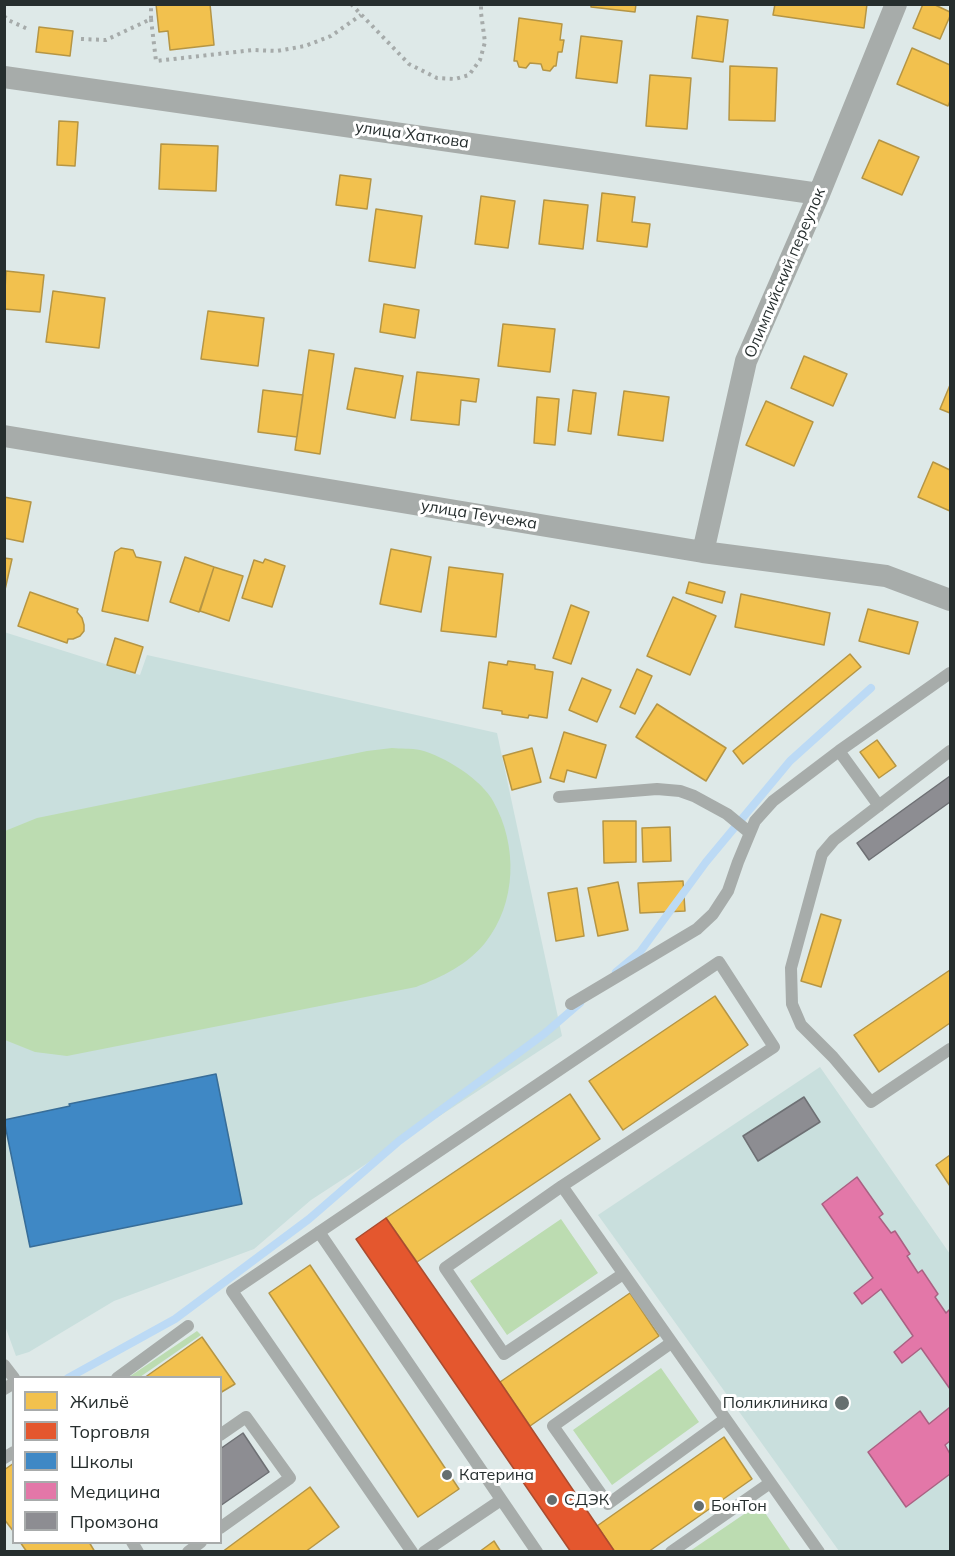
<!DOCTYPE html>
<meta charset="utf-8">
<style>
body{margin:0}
#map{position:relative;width:955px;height:1556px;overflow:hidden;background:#dee9e8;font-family:Mulish,sans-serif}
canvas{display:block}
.frame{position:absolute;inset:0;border:6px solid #262e2e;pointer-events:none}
.legend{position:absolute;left:12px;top:1376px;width:210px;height:168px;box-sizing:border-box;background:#fff;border:2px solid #a8abab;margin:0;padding:8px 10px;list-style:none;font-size:18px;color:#262e2e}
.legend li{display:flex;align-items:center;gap:12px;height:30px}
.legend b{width:30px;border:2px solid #a8abab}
</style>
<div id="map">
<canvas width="955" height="1556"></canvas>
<div class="frame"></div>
<ul class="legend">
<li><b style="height:16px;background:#f2c14e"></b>Жильё</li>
<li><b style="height:16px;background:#e4572e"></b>Торговля</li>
<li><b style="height:16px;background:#3f88c5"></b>Школы</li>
<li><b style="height:16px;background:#e377a8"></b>Медицина</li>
<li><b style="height:16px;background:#8d8d92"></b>Промзона</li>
</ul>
</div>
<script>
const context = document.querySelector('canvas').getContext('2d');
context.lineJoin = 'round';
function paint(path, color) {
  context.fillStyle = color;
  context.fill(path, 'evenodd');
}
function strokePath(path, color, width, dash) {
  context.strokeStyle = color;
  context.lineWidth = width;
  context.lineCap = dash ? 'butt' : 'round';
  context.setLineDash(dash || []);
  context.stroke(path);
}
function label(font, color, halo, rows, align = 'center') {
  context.font = font + ' Mulish,sans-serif';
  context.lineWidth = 6;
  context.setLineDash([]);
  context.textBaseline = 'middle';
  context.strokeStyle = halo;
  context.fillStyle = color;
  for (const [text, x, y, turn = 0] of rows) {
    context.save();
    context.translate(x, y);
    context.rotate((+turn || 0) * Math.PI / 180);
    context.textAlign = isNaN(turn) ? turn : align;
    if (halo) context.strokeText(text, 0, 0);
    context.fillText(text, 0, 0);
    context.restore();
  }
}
const built = new Path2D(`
 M4 632 140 675 147 655 497 733 562 1036 311 1200 254 1249 114 1301 29 1352 16 1356 4 1323Z
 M820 1067 950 1254V1551H839L598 1215Z`);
const green = new Path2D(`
 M392 748C401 749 411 748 420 750 444 756 481 779 493 801 518 845 517 903 485 943 467 965 442 977 416 987L67 1056 35 1052 5 1040V831L37 818 367 751Z
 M561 1219 598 1273 507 1335 470 1281Z
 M197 1331 201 1335 140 1377H129Z
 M661 1368 699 1422 612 1485 573 1430Z
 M759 1504 791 1551H690Z`);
const homes = new Path2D(`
 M156 4H210L214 45 170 50 168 31 159 32Z
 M591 4H636L635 12 591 7Z
 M775 4H867L864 28 773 15Z
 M923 4H933L950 12V16L940 39 913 28Z
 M697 16 728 20 723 62 692 58Z
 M519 18 562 24 560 40H564L562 52H558L556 66H554L550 71 543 70 541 64 530 63 526 68 519 67 517 61H514Z
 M39 27 73 31 70 56 36 52Z
 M581 36 622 41 617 83 576 78Z
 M912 48 950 65V101L948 106 897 84Z
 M730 66 777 68 775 121 729 120Z
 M650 75 691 78 687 129 646 126Z
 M59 121 78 122 75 166 57 165Z
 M879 140 919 157 902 195 862 178Z
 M161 144 218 146 216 191 159 189Z
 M340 175 371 179 367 209 336 205Z
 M602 193 635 197 632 222 650 224 647 247 597 241Z
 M481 196 515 201 508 248 475 244Z
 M544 200 588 205 583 249 539 244Z
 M376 209 422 216 415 268 369 261Z
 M6 271 44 275 40 312 4 309Z
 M53 291 105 298 99 348 46 342Z
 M384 304 419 310 415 338 380 332Z
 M208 311 264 318 258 366 201 359Z
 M503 324 555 329 550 372 498 366Z
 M309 350 334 354 320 454 295 450Z
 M804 356 847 374 833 406 791 388Z
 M355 368 403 376 395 418 347 409Z
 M417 372 479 379 476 402 461 400 459 425 411 420Z
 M950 385V413L940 409Z
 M263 390 303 395 297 437 258 432Z
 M573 390 596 393 591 434 568 431Z
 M624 391 669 397 663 441 618 435Z
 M537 397 559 399 555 445 534 443Z
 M766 401 813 422 794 466 746 445Z
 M933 462 950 470V511L918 497Z
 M4 497 31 502 23 542 4 538Z
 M121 548 133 550 136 557 161 562 148 621 102 611 115 552Z
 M391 549 431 557 421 612 380 604Z
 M185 557 214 567 199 612 170 602Z
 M4 558 12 559 4 594Z
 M265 559 285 566 272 607 242 598 254 560 263 563Z
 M214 567 243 576 229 621 200 611Z
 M449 567 503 574 496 637 441 631Z
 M689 582 725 592 722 603 686 593Z
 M30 592 78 609 77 612 82 618 84 625V631L80 636 73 639H68L67 643 18 626Z
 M741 594 830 613 824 645 735 627Z
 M673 597 716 616 690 675 647 656Z
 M571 605 589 612 571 664 553 658Z
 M868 609 918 622 909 654 859 641Z
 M115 638 143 647 135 673 107 665Z
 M850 654 861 667 743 764 733 751Z
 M508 661 535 665V669L553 672 547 718 529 715 528 718 502 714V711L483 708 489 662 507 665Z
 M637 669 652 676 635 714 620 707Z
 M582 678 611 690 597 722 569 710Z
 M657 704 726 748 706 781 636 737Z
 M564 732 606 745 596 778 567 770 564 782 550 778Z
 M877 740 896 766 879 778 860 752Z
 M532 748 541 782 512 790 503 756Z
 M603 821H636V862L604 863Z
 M670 827 671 861 643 862 642 828Z
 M683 881 685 911 640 913 638 883Z
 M618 882 628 930 598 936 588 888Z
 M577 888 584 936 556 941 548 893Z
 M821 914 841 920 821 987 801 981Z
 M950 970V1023L879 1072 854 1035Z
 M715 996 748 1045 623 1130 589 1081Z
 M570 1094 600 1139 417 1262 386 1218Z
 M950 1155V1186L936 1165Z
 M310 1265 459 1489 418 1517 269 1293Z
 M630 1293 659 1336 530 1426 500 1382Z
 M202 1337 235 1384 220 1393V1378H144Z
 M724 1437 752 1479 648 1552H615L597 1526Z
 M14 1463V1532L4 1519V1470Z
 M310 1487 339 1527 305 1552H222Z
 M494 1541 501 1552H479Z
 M20 1542H89L95 1552H27Z`);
const shops = new Path2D(`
 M386 1218 500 1382 615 1552H571L356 1239Z`);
const schools = new Path2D(`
 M216 1074 242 1204 30 1247 4 1120 70 1106 69 1104Z`);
const health = new Path2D(`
 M857 1177 883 1214 879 1217 891 1233 895 1231 910 1254 907 1256 918 1273 922 1270 938 1294 935 1297 946 1313 949 1310 950 1312V1389L921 1348 902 1363 894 1352 913 1336 881 1289 862 1304 854 1293 873 1278 822 1204Z
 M950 1407V1441L945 1445 950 1454V1474L906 1507 868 1452 920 1411 929 1424Z`);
const industry = new Path2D(`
 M950 776V802L869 860 857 843Z
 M804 1097 820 1122 758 1161 743 1136Z
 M243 1433 269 1472 220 1506V1449Z`);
const stream = new Path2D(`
 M616 972 640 952 706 862 790 761 871 688
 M68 1378 175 1319 309 1219 399 1141 544 1034 580 1003`);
const path = new Path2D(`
 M351 4 409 64 437 78 455 79 469 75 480 60 485 42 481 13V4
 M4 16 8 20 30 30
 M151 19 156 61 253 50 277 51 305 46 331 36 361 15
 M81 39 106 40 151 19V4`);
const lane = new Path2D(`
 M839 751 879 806
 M950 751 834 840 822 854 791 968 792 1004 801 1025 833 1057 871 1102 950 1049
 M559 797 657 789 680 791 694 796 727 814 750 833
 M571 1004 697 929 713 914 728 891 738 862 755 821 773 801 839 751 950 673
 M562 1186 445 1268 504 1354 623 1274
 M319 1232 537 1552
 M671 1343 553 1426 608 1504 725 1419
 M4 1365 14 1378
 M117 1378 188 1326
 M4 1389 14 1383
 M220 1435 246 1417 290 1478 220 1528
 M4 1458 14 1452
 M132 1542 138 1552
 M188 1552 201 1542
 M412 1552 232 1291 719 962 774 1047 562 1186 819 1552
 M424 1552 501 1500
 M671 1552 770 1483`);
const street = new Path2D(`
 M4 77 819 194
 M4 436 703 552 886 576 950 600
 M703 552 746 361 819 194 896 4`);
const markers = [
 [842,1403,8,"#666f6f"],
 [447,1475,6,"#666f6f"],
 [552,1500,6,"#666f6f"],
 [699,1506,6,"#666f6f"]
];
const streetNames = [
 ["улица Хаткова",412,135,8],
 ["Олимпийский переулок",785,273,-67],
 ["улица Теучежа",479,515,9]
];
const poiNames = [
 ["Поликлиника",828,1403,"right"],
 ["Катерина",459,1475],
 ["СДЭК",564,1500],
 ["БонТон",711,1506]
];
paint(built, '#c9dfdd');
paint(green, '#bcdcb1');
paint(homes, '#f2c14e');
strokePath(homes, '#b59544', 1.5);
paint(shops, '#e4572e');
strokePath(shops, '#ab4b2e', 1.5);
paint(schools, '#3f88c5');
strokePath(schools, '#386d98', 1.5);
paint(health, '#e377a8');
strokePath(health, '#aa6183', 1.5);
paint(industry, '#8d8d92');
strokePath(industry, '#6e7074', 1.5);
strokePath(stream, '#bcdaf5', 8);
strokePath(path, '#a6abaa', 4, [3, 4.5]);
strokePath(lane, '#a7acaa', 12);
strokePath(street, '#a7acaa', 22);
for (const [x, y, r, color] of markers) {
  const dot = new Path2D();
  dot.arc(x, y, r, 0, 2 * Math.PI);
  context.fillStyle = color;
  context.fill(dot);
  strokePath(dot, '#fff', 2);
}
label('16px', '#262e2e', '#fff', streetNames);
label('16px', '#262e2e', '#fff', poiNames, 'left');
</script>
